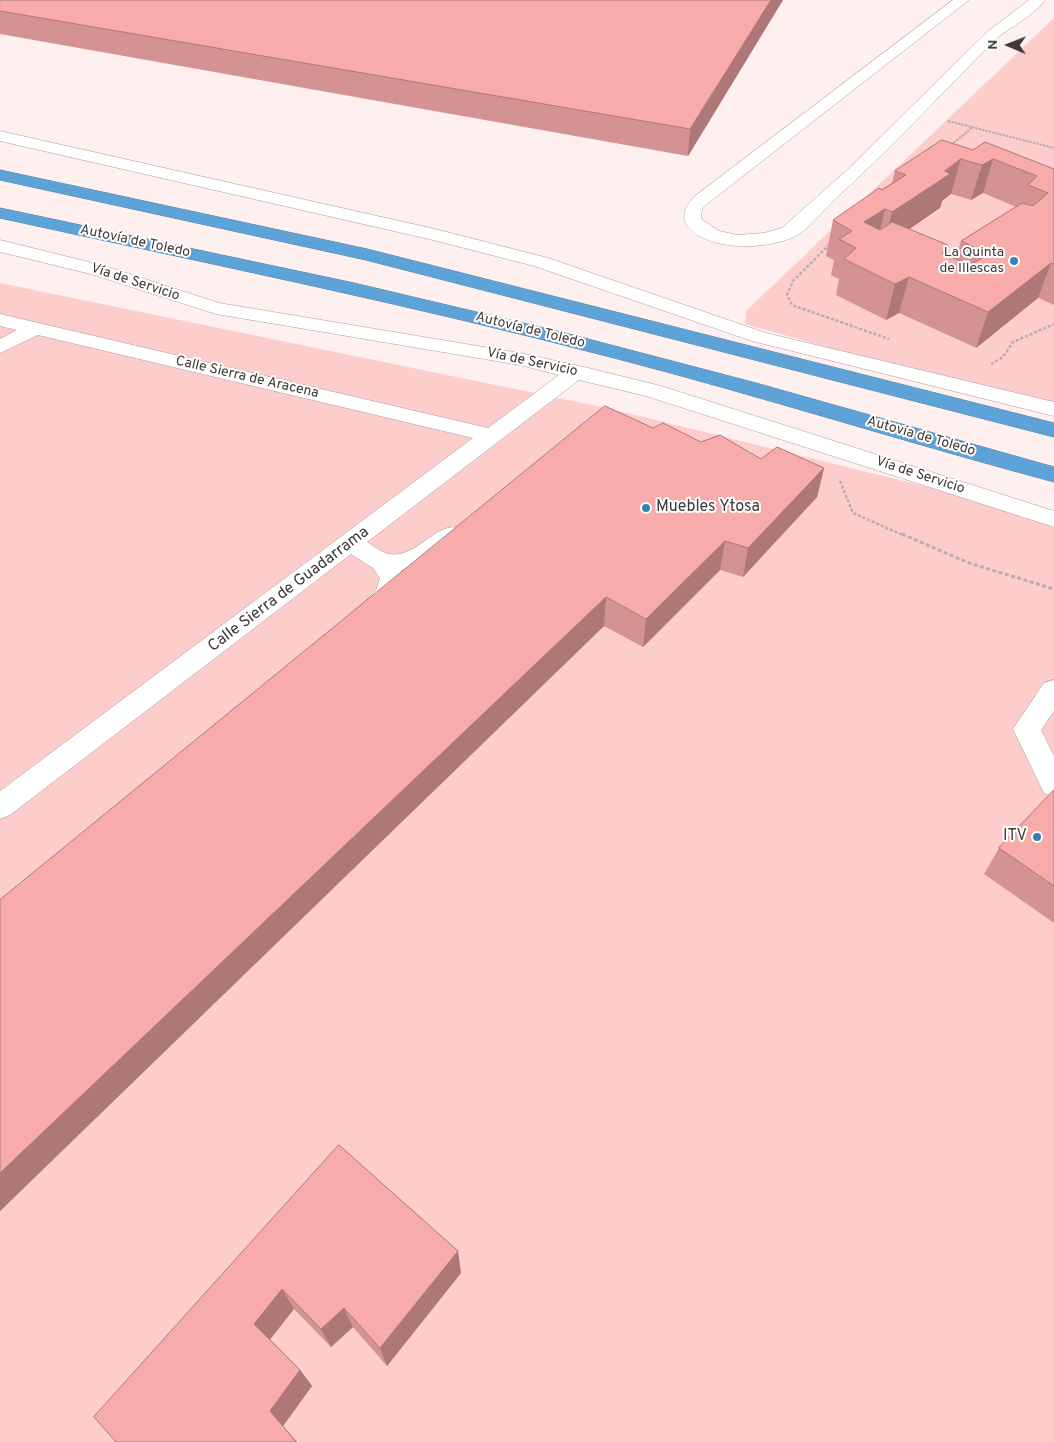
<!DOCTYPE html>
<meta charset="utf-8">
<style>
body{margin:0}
#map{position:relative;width:1054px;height:1442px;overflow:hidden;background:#fdf0ef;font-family:Overpass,sans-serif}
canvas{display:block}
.north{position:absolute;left:984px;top:20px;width:50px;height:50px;-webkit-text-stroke:4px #fff;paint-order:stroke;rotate:271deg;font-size:14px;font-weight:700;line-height:20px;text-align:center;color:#403737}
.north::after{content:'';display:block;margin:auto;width:18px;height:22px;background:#403737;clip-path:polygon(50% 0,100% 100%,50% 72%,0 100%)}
</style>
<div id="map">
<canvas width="1054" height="1442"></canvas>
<div class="north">N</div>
</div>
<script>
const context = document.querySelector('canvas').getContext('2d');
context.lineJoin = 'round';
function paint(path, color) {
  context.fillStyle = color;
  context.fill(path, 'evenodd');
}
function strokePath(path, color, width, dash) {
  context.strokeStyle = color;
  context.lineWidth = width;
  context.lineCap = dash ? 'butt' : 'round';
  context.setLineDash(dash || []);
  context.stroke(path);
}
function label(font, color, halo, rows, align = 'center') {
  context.font = font + ' Overpass,sans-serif';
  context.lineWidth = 4;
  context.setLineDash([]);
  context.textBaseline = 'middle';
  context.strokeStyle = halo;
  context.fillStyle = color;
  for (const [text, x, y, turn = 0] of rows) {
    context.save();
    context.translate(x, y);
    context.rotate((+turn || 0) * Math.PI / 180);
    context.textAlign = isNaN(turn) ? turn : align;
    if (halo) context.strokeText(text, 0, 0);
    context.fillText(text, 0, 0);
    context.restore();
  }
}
const green = new Path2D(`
 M1054 18V208L975 177 844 266 848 284 836 294 886 320 899 313 975 348 1038 298 1054 305V403L918 373 745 324 746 311Z
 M983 193 1026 211 951 277 883 247 940 209 935 206 951 194 971 200Z
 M0 283 607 408 1054 518V1442H0Z`);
const pathFar2 = new Path2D(`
 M948 121 1054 148
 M951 145 972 128`);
const pathFar1 = new Path2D(`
 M830 244 793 281 787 295 792 305 889 339
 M991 364 1003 357 1013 342 1054 324
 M840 481 853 513 905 536`);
const path = new Path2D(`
 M902 534 969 563 1054 589`);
const minor = new Path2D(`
 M953 0H969L707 204 702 209 701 219 719 231 737 235 764 233 782 228 846 171 987 32 1029 0H1045C1033 17 1010 26 995 40 941 94 889 150 833 201 822 212 808 230 794 237 777 244 756 247 738 246 710 245 663 228 695 196Z
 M0 131 435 229 548 258 766 333 1054 402V416L752 341 534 266 433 240 0 141Z
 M0 240 105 266 219 303 520 353 584 367 661 386 1054 511V527L646 396 579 380 367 542C373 546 381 552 388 554 418 559 434 521 461 528L464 534C452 554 424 566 401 570L405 577C399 596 386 623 362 615L358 609 376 590 380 578 373 568 351 554 10 815 0 819V791L473 438 38 335 0 353V339L17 330 0 326V314L488 428 559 375 520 365 216 314 91 274 0 252Z
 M1054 680V711L1041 730 1054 756V797L1044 793 1013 729 1044 683Z`);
const highway = new Path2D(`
 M0 170 367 249 1054 423V437L366 260 0 180Z
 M0 208 354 283 565 333 756 383 1054 467V482C908 443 764 397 618 359 413 305 206 263 0 218Z`);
const wall = new Path2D(`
 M0 0H783L688 156 0 34Z
 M973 150 1054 169V305L1038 298 976 348 899 313 886 320 836 295 839 279 831 275 834 260 826 256 833 220 892 183 895 171ZM983 193 1016 207 961 241 956 259 945 255 910 229 940 208 942 201 951 194 971 200Z
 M653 428 761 459 824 468 817 497 743 577 720 570 643 647 604 626 0 1211V900Z
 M1054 790V923L984 874 999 848Z
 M339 1145 461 1273 387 1366 353 1327 331 1347 294 1309 270 1339 300 1370 312 1386 283 1426 116 1442Z`);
const shadedWall = new Path2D(`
 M771 0H783L688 156 690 129Z
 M961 159 951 194 942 201 940 208 883 247 892 212Z
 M993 159 983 193 971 200 982 165Z
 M885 209 877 244 864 222Z
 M948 245 938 281 942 253Z
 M1051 263 1038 298 976 348 988 312Z
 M909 277 899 313 886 320 895 284Z
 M824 468 817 497 743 577 748 548Z
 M725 541 720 570 643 647 646 619Z
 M606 597 604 626 0 1211V1173Z
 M458 1251 461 1273 387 1366 380 1348Z
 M282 1289 294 1309 268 1342 254 1324Z
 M344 1308 353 1327 331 1347 321 1329Z
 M300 1370 312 1386 283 1426 297 1442H296L270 1411Z`);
const building = new Path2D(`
 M0 0H771L690 129 0 11Z
 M942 140 973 150 985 142 1054 169V264L1051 263 988 312 909 277 895 284 844 259 856 248 839 239 852 231 833 220 879 188 882 190 906 175 895 171ZM961 159 982 165 993 159 1037 176 1028 185 1048 193 1033 206 1022 203 961 241 989 254 970 265 942 253 948 245 892 222 880 230 864 222 885 209 892 212 950 174 945 171Z
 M605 406 653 428 663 423 701 442 720 435 761 459 777 447 824 468 748 548 725 541 646 619 606 597 0 1173V900Z
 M1054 790V886L999 848Z
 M339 1145 458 1251 380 1348 344 1308 321 1329 282 1289 254 1324 300 1370 270 1411 296 1442H116L94 1417Z`);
const markers = [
 [1014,261,5,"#3681b4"],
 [646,508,5,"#3681b4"],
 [1037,837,5,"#3681b4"]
];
const farStreetnames = [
 ["Autovía de Toledo",135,242,12],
 ["Vía de Servicio",135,283,18],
 ["Autovía de Toledo",530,331,14],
 ["Vía de Servicio",532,363,12],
 ["Calle Sierra de Aracena",247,378,13],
 ["Autovía de Toledo",921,437,16],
 ["Vía de Servicio",920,476,18]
];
const farPoinames = [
 ["La Quinta",1004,253],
 ["de Illescas",1004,269]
];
const poiNames = [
 ["Muebles Ytosa",656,508],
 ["ITV",1027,837,"right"]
];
const streetNames = [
 ["Calle Sierra de Guadarrama",289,590,-37]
];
paint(green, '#fdcdcb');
strokePath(minor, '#ad9999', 1);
strokePath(highway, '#537d9f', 1);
strokePath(pathFar2, '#b9aead', 2, [2.5, 1]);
strokePath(pathFar1, '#b9aead', 2.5, [3, 2]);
strokePath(path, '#b9aead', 3, [4, 2.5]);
paint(minor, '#fff');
paint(highway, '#5da3d7');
paint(wall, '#d49392');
paint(shadedWall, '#ad7877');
paint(building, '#f7abaa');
strokePath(building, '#ad7877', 1);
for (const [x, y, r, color] of markers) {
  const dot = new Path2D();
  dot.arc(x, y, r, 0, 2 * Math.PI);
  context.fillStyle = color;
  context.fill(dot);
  strokePath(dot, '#fff', 2);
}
label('14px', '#403737', '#fff', farStreetnames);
label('14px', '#403737', '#fff', farPoinames, 'right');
label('16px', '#403737', '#fff', poiNames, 'left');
label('16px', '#403737', '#fff', streetNames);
</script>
